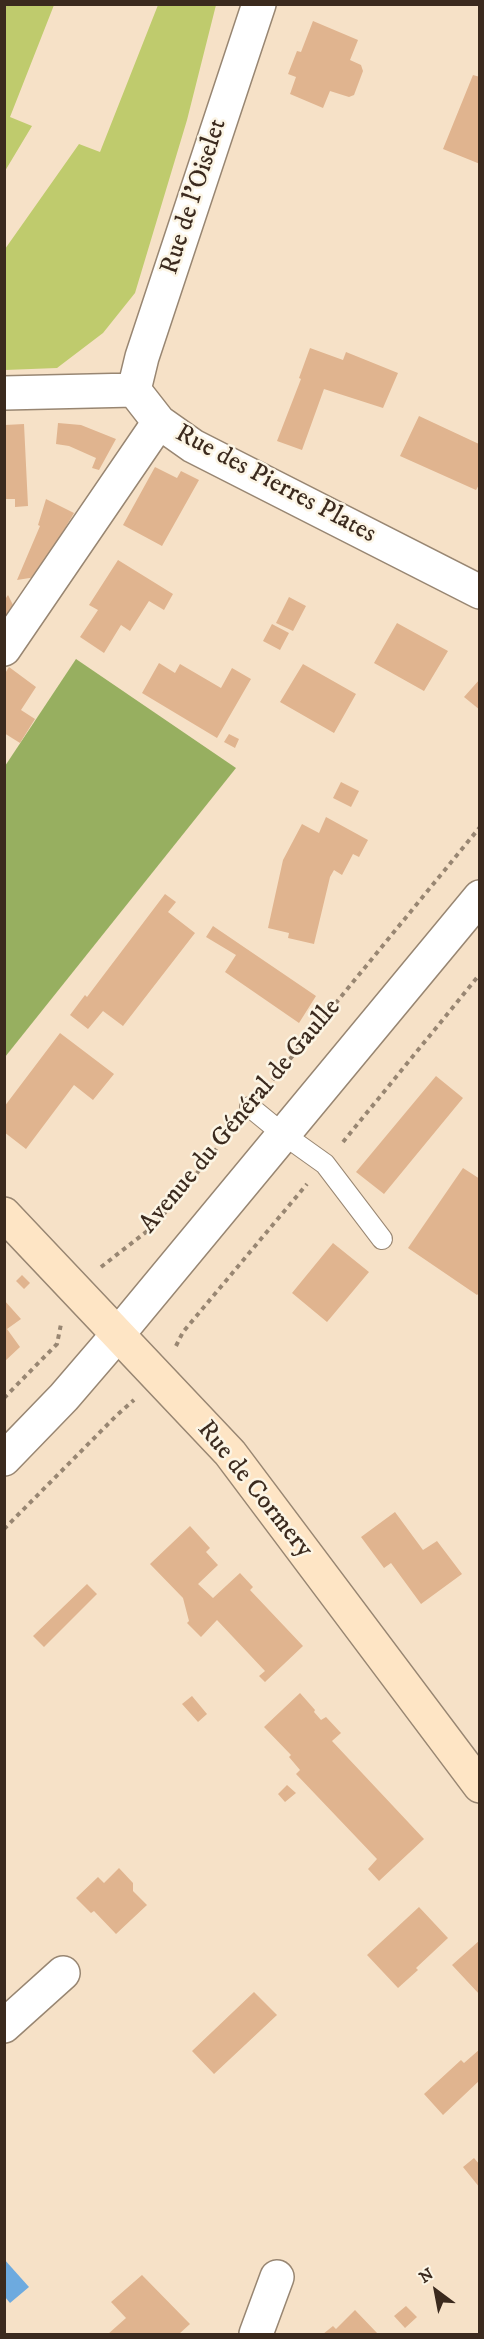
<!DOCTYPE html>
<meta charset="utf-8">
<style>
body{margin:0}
#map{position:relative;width:484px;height:2339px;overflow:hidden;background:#f6e1c7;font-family:"IM FELL DW Pica",serif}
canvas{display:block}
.frame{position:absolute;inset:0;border:6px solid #3b2a1e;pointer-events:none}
.north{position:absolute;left:406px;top:2261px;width:60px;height:60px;-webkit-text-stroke:4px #fcf5e5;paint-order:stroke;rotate:328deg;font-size:16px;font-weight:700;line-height:24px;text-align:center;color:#3b2a1e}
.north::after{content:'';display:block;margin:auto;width:21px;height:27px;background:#3b2a1e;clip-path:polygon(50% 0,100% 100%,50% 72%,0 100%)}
</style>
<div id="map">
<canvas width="484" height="2339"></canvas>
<div class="frame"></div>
<div class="north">N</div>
</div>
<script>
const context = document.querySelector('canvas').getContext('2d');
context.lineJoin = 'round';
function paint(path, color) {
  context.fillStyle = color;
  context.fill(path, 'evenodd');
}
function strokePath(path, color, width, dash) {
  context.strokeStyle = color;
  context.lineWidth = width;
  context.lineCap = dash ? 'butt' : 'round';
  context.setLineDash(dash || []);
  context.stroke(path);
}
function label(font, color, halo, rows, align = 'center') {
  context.font = font + ' "IM FELL DW Pica",serif';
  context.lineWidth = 5;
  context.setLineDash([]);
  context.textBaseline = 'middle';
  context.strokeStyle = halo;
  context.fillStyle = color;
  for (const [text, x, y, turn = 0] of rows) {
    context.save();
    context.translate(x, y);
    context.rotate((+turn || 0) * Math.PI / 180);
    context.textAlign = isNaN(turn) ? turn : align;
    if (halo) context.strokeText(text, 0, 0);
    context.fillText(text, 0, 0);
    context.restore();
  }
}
const green = new Path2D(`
 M5 4 54 5 10 117 32 126 5 171Z
 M158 5H216L187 120 135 293 103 333 57 368 5 370V249L79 144 100 152Z`);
const forest = new Path2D(`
 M76 659 236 768 5 1057V766Z`);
const water = new Path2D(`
 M4 2259 29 2287 10 2303 5 2297Z`);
const building = new Path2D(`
 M313 21 358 40 350 60 361 65 363 71 354 95 349 97 330 91 323 108 290 94 296 77 288 74 297 51 301 52Z
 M473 75 480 77V164L443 149Z
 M310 348 343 360 346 352 398 373 383 408 324 389 302 450 277 441 301 379 299 378Z
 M419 416 479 444 480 483 476 490 400 456Z
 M58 423 81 425 116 439 99 470 92 468 96 458 69 446 56 444Z
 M24 424 28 506 15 507V499H5V425Z
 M155 467 177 478 181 471 199 480 162 546 123 525Z
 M46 499 74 513 36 577 17 580 40 526 38 525Z
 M118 560 173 594 164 610 149 601 130 631 121 625 104 653 80 637 98 610 89 605Z
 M8 595 16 611 4 629V601Z
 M289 597 306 606 293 631 276 623Z
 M397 623 448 651 424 691 374 663Z
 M272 624 289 633 280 650 263 641Z
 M159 663 175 673 180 664 221 688 232 668 251 679 217 738 142 693Z
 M303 664 356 694 334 733 280 702Z
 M9 667 36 687 21 710 35 719 20 743 4 733V675Z
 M480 679V710L464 697Z
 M229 734 239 739 235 748 224 742Z
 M341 782 359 791 351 807 333 798Z
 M326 817 368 840 359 857 353 854 342 875 334 870 330 877 314 944 288 938 289 933 268 928 283 860 302 824 319 833Z
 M165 894 176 902 168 912 195 933 123 1026 103 1011 88 1029 70 1015 85 995 87 997Z
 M213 926 316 996 299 1023 225 972 236 955 206 937Z
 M60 1033 114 1074 93 1100 74 1085 26 1149 4 1132V1107Z
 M436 1076 463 1098 384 1194 356 1172Z
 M463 1168 480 1179V1292L477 1295 408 1248Z
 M333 1243 369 1272 327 1322 292 1293Z
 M22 1275 30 1283 24 1289 16 1281Z
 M4 1300 21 1319 7 1329 20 1347 4 1362Z
 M395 1512 423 1550 437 1541 462 1574 421 1604 391 1563 384 1568 361 1537Z
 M190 1526 210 1548 206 1552 218 1565 198 1584 213 1598 240 1573 253 1587 250 1590 303 1646 265 1682 259 1676 265 1671 217 1620 201 1637 187 1623 189 1621 183 1598 150 1564Z
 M87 1584 97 1594 44 1647 33 1636Z
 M300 1693 315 1710 314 1712 321 1720 326 1717 341 1733 332 1741 424 1839 379 1881 368 1869 377 1859 296 1774 300 1770 289 1757 291 1755 264 1727Z
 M192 1696 207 1714 198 1722 182 1704Z
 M287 1785 296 1793 285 1802 278 1794Z
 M119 1868 133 1883V1891L147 1905 116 1934 94 1911 91 1913 76 1898 98 1877 104 1883Z
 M419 1907 448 1938 416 1968 418 1970 398 1988 367 1955Z
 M480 1940V1995L452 1965Z
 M254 1992 277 2015 214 2074 192 2051Z
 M480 2049V2080L443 2115 424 2094 461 2060 464 2063Z
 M474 2158 480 2165V2188L463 2167Z
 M142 2275 190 2324 179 2334H108L126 2318 111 2302Z
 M406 2306 417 2317 405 2328 394 2316Z
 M355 2310 378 2334H323L333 2326 336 2329Z`);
const path = new Path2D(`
 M267 1087 480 827
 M343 1142 480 974
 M101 1267 155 1225 234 1127
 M176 1346 183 1332 307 1184
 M4 1398 57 1344 61 1324
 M4 1529 116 1416 134 1400`);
const service = new Path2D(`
 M250 1107 283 1134 325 1164 382 1239`);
const minor = new Path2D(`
 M134 390 142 357 259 4
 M4 393 134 390 159 422 193 446 480 592
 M4 649 159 422
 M4 2026 63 1973
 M256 2334 277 2277`);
const tertiary = new Path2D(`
 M4 1459 64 1397 119 1333 480 897`);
const secondary = new Path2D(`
 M4 1214 230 1453 480 1786`);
const streetNames = [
 ["Rue de l'Oiselet",195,197,-72],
 ["Rue des Pierres Plates",275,485,28],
 ["Avenue du Général de Gaulle",241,1117,-50],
 ["Rue de Cormery",254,1490,51]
];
paint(green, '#bfcb6d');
paint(forest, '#97af60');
paint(water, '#6daadf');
paint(building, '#e0b48f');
strokePath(service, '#988672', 22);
strokePath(minor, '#988672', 36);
strokePath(tertiary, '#988672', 36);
strokePath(secondary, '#988672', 36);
strokePath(path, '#988672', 4, [4.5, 4.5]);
strokePath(service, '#fff', 20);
strokePath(minor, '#fff', 33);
strokePath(tertiary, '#fff', 33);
strokePath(secondary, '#fee5c5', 33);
label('26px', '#3b2a1e', '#fcf5e5', streetNames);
</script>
